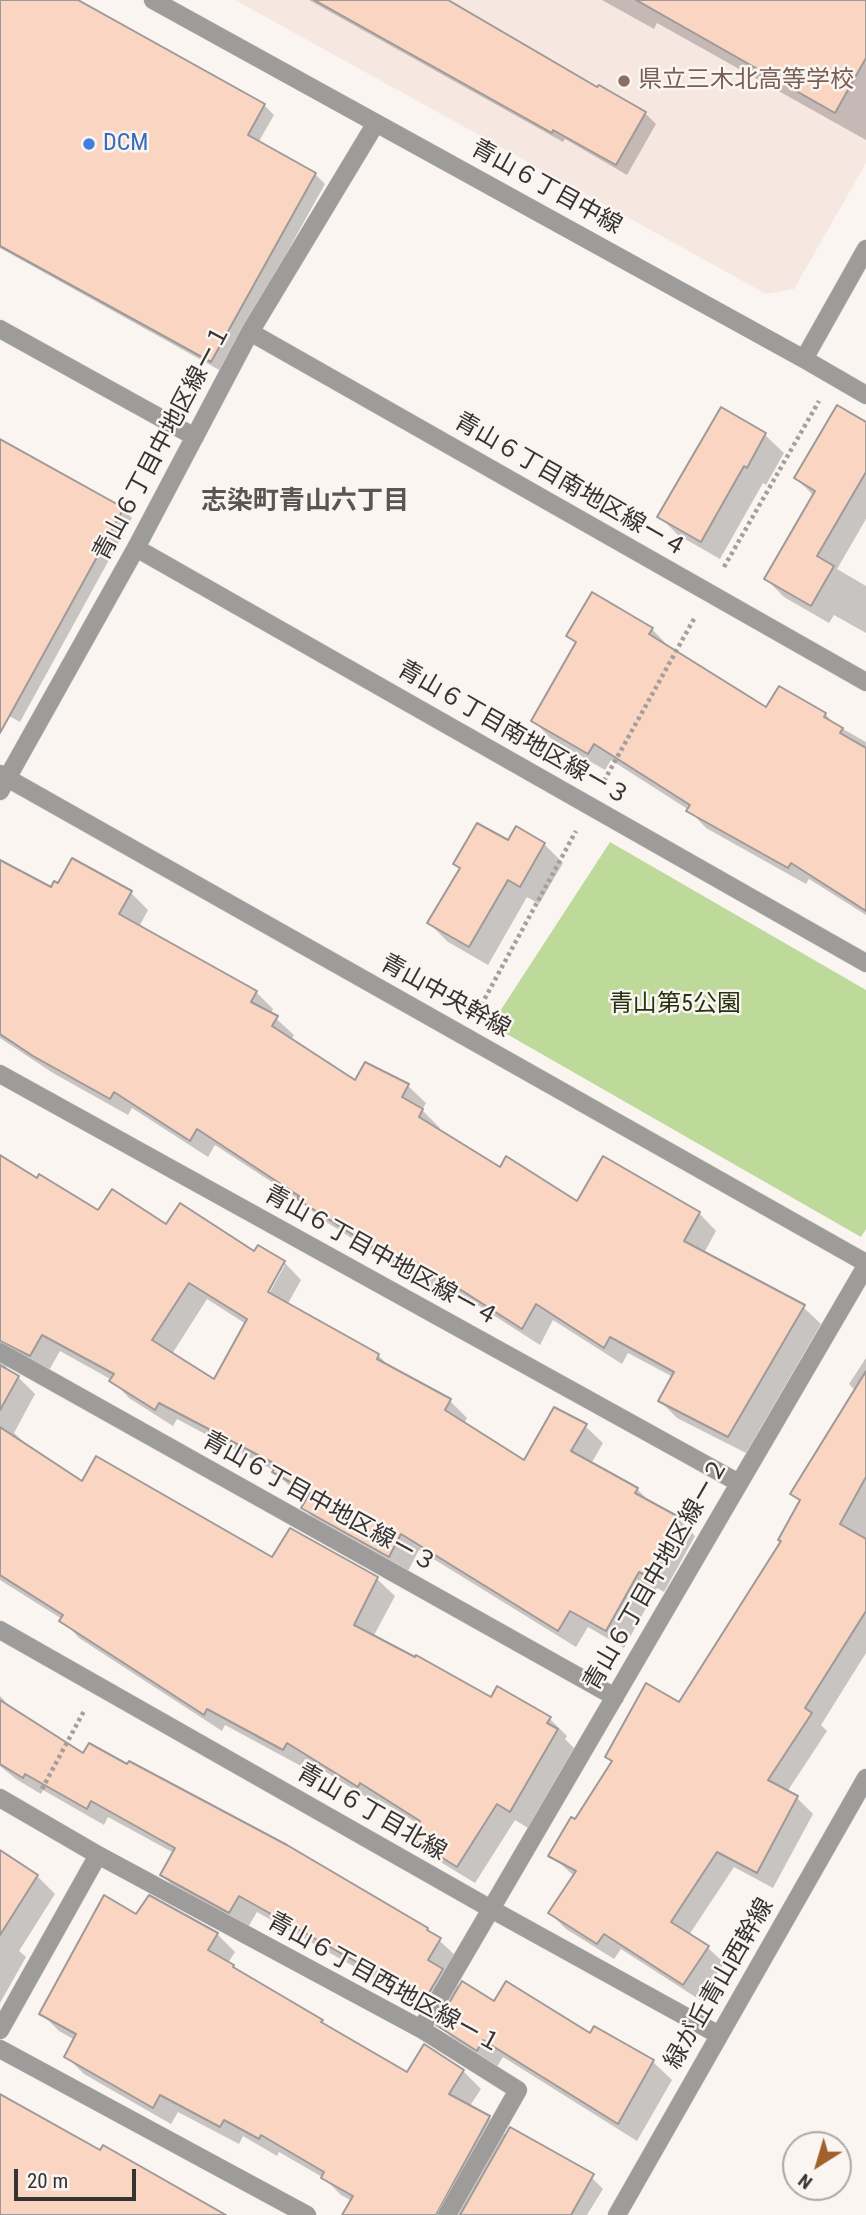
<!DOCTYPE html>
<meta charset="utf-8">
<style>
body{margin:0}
#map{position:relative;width:866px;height:2215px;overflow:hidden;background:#fbf5f2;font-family:"Roboto Condensed",sans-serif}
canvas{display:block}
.north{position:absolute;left:782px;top:2131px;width:70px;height:70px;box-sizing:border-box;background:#fbf5f2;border:2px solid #aca8a6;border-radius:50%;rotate:217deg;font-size:19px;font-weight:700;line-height:28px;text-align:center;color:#363433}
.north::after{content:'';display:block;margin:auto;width:24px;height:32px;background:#a1612b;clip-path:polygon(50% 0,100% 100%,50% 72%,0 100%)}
.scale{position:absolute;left:14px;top:2169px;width:122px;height:32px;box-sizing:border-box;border:4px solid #363433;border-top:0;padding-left:9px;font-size:21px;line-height:24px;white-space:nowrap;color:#363433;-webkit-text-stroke:5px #fbf5f2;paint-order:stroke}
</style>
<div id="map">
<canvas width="866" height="2215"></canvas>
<div class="north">N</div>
<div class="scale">20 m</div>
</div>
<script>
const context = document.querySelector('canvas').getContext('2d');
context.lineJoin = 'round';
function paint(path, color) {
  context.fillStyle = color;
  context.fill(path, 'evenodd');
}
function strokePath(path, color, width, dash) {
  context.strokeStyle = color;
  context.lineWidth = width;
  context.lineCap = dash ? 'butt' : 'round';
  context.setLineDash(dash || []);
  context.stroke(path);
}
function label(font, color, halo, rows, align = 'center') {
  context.font = font + ' "Roboto Condensed","Noto Sans JP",sans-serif';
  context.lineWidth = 5;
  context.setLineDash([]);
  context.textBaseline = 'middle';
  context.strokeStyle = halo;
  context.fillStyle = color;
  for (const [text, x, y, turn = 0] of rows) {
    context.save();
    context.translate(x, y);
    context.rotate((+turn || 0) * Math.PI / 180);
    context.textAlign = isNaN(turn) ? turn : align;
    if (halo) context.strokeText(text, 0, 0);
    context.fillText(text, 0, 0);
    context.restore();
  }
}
const built = new Path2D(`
 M235 0H866V163L794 289 766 294Z`);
const green = new Path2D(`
 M610 842 866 990V1229L861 1237 491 1025Z`);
const shadow = new Path2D(`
 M0 0H74L264 105 274 115 258 143 315 174 325 184 221 371 0 248Z
 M309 0H444L598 90 645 113 656 124 627 175 565 139 563 142Z
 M602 0H866V140L657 23 654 29Z
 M722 409 765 435 784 453 766 485 763 483 720 559 678 535 659 516Z
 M866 434V519L837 569 866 586V633L834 615 829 623 784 597 766 579 814 496 796 478Z
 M0 441 123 509 132 518 20 722 0 711Z
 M652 629 669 647 766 710 779 688 825 714 836 725 866 742V915L809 879 806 884 706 828 689 810 611 760 605 770 550 738 533 720 577 644 569 636Z
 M517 829 544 844 563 863 539 904 527 897 488 965 448 942 429 923 461 870 455 864 509 843Z
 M73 860 131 893 148 910 139 927 256 992 273 1009 271 1014 294 1035 291 1040 356 1082 366 1064 408 1086 426 1103 422 1110 440 1128 438 1130 500 1169 577 1203 699 1213 716 1231 704 1253 803 1307 821 1324 746 1453 677 1418 660 1401 673 1377 628 1353 622 1364 553 1320 540 1345 437 1279 431 1289 317 1216 304 1203 215 1145 208 1157 132 1108 128 1115 53 1073 0 1038V882L52 890 59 886Z
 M0 1160 98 1213 166 1227 284 1262 301 1280 287 1305 378 1355 392 1369 450 1401 467 1418 464 1424 525 1462 585 1426 603 1443 591 1464 637 1489 651 1503 678 1518 695 1536 664 1592 657 1588 624 1648 588 1627 576 1647 419 1550 407 1573 321 1525 303 1508 309 1499 292 1489 275 1471 177 1419 173 1426 129 1398 112 1380 60 1351 48 1372 8 1363 6 1369 18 1377 35 1394 14 1433 34 1451 83 1483 273 1560 290 1530 377 1579 395 1596 373 1637 491 1700 498 1688 550 1719 567 1736 565 1739 574 1748 528 1828 515 1820 475 1883 429 1855 412 1838 420 1825 378 1799 376 1803 305 1759 301 1766 225 1725 222 1731 79 1638 62 1619 0 1580ZM281 1265H285L265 1301 262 1299ZM207 1299 246 1324 215 1382 172 1354Z
 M866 1358V1653L821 1725 827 1731 787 1792 797 1798 813 1814 773 1888 734 1867 689 1935 707 1947 724 1963 700 2000 621 1949 614 1959 566 1929 550 1913 574 1876 551 1855 576 1822 613 1762 607 1757 679 1704 783 1542 801 1502 792 1493 856 1391 849 1384Z
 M0 1696 5 1701 4 1704 84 1755 427 1929 457 1957 446 1975 460 1988 494 2003 590 2036 595 2028 653 2062 672 2080 637 2141 503 2057 496 2068 457 2043 439 2025 446 2012 381 1974 378 1980 257 1912 247 1929 179 1892 162 1875 174 1853 108 1817 104 1825 43 1790 41 1794 16 1779 0 1766Z
 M0 1852 37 1876 55 1894 19 1951 26 1957 0 2003Z
 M136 1916 217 1934 235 1952 228 1963 241 1974 321 2021 330 2030 408 2074 424 2046 463 2071 481 2089 469 2107 489 2118 507 2136 586 2172 603 2189 587 2215H344L352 2201 341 2195 324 2178 279 2152 277 2156 243 2136 239 2144 178 2112 171 2124 84 2074 66 2056 75 2040 59 2031 41 2013Z`);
const building = new Path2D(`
 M0 0H78L265 104 248 135 316 173 211 362 0 246Z
 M314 0H448L597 87 599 85 646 112 616 165 553 130 552 133Z
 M636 0H866V58L835 113Z
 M837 405 866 422V472L817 556 834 566 811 606 764 579 815 491 794 478Z
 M721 407 766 433 747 468 744 466 701 542 657 517Z
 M0 439 124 508 0 733Z
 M592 592 653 628 649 634 766 707 779 686 826 713 824 717 843 728 840 733 866 748V911L791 863 788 868 686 811 690 805 594 744 588 754 531 721 576 642 566 636Z
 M477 823 508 840 516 826 545 843 520 887 508 880 469 947 427 923 460 868 453 864Z
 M72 858 132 891 119 914 257 991 251 1002 278 1016 272 1026 355 1080 365 1062 409 1084 402 1097 423 1109 419 1117 500 1167 506 1156 577 1201 603 1156 700 1212 684 1241 805 1305 728 1437 658 1401 674 1372 610 1337 604 1348 536 1304 522 1329 419 1263 413 1273 297 1199 299 1196 197 1129 190 1141 114 1092 110 1099 33 1056 0 1034V860L51 887 54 881 58 883Z
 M0 1155 37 1178 39 1174 98 1210 112 1189 166 1224 180 1203 254 1251 258 1245 285 1261 268 1292 379 1354 377 1359 451 1399 445 1410 524 1460 554 1407 587 1424 571 1451 638 1488 635 1493 679 1517 647 1576 639 1572 606 1631 570 1611 558 1631 401 1534 389 1557 301 1508 310 1493 272 1472 277 1465 159 1403 155 1410 109 1381 114 1374 42 1335 30 1356 0 1341ZM189 1283 247 1319 214 1379 152 1340Z
 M0 1365 19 1376 0 1410Z
 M866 1371V1477L840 1524 866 1539V1611L805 1708 812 1713 768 1780 798 1796 757 1873 717 1852 671 1922 709 1946 683 1985 604 1934 597 1944 548 1913 576 1871 548 1856 571 1817 575 1819 612 1761 605 1757 646 1683 679 1702 781 1541 778 1540 800 1500 790 1494Z
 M0 1427 82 1481 96 1456 272 1557 290 1528 378 1577 354 1625 415 1657 416 1655 491 1697 497 1686 551 1717 547 1723 558 1729 510 1812 497 1804 457 1867 410 1838 420 1821 360 1783 358 1787 287 1743 283 1750 207 1709 204 1715 59 1621 63 1615 0 1575Z
 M0 1700 83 1753 89 1743 127 1764 129 1761 287 1845 428 1928 427 1930 441 1938 428 1960 443 1969 427 1996 363 1958 360 1964 239 1896 229 1913 160 1875 175 1848 91 1801 87 1809 25 1774 23 1778 0 1764Z
 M0 1850 38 1875 0 1935Z
 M104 1895 136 1914 149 1895 218 1933 208 1950 234 1965 233 1967 323 2020 321 2022 407 2072 424 2044 464 2070 449 2094 490 2116 436 2215H342L353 2196 321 2178 324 2172 261 2135 259 2139 224 2120 220 2127 160 2095 153 2108 64 2057 76 2034 39 2014Z
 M462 1981 494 2001 506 1981 590 2033 594 2026 654 2060 618 2124 483 2040 477 2051 436 2025Z
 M0 2094 100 2150 103 2145 226 2215H0Z
 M510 2127 594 2174 571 2215H460Z`);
const path = new Path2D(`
 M724 567 819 401
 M604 781 695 617
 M478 1011 576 831
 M42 1789 84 1711`);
const minor = new Path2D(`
 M153 0 804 359 866 249
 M0 329 195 437
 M250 332 866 682
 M804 359 866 395
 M136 548 866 963
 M0 774 866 1263
 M0 791 136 548 250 332 376 123
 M0 1074 739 1483
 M0 1352 615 1697
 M0 1630 491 1909 719 2035
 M0 1798 98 1855 421 2029 518 2090 447 2215
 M421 2029 866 1266
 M0 2030 98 1855
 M0 2049 307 2215
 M617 2215 866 1778`);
const markers = [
 [624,81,7,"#8d6e63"],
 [89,144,7,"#3f7fe0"]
];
const educationNames = [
 ["県立三木北高等学校",638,81]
];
const shopNames = [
 ["DCM",103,144]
];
const streetNames = [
 ["青山６丁目中線",546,188,29],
 ["青山６丁目中地区線ー１",163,443,-62],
 ["青山６丁目南地区線ー４",570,486,30],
 ["青山６丁目南地区線ー３",513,734,30],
 ["青山中央幹線",445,997,29],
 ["青山６丁目中地区線ー４",381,1257,29],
 ["青山６丁目中地区線ー３",319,1503,29],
 ["青山６丁目中地区線ー２",657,1575,-60],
 ["青山６丁目北線",371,1813,30],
 ["青山６丁目西地区線ー１",384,1984,29],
 ["緑が丘青山西幹線",720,1984,-60]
];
const parkNames = [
 ["青山第5公園",675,1005]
];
const neighbourhoodNames = [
 ["志染町青山六丁目",305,502]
];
paint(built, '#f6e8e1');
paint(green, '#beda9a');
paint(shadow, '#0003');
paint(building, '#f9d5c2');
strokePath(building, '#9f9a98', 2);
strokePath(minor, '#d8d2d0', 19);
strokePath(path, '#a49f9d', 4.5, [3.5, 3.5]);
strokePath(minor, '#9e9c9a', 18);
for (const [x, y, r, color] of markers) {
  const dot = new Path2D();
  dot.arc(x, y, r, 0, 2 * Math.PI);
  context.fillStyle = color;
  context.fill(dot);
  strokePath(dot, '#fbf5f2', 2.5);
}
label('24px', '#785e54', '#fbf5f2', educationNames, 'left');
label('24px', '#366cbe', '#fbf5f2', shopNames, 'left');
label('24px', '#363433', '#fbf5f2', streetNames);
label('24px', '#25320e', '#fbf5f2', parkNames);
label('bold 26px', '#5a5553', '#fbf5f2', neighbourhoodNames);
</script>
